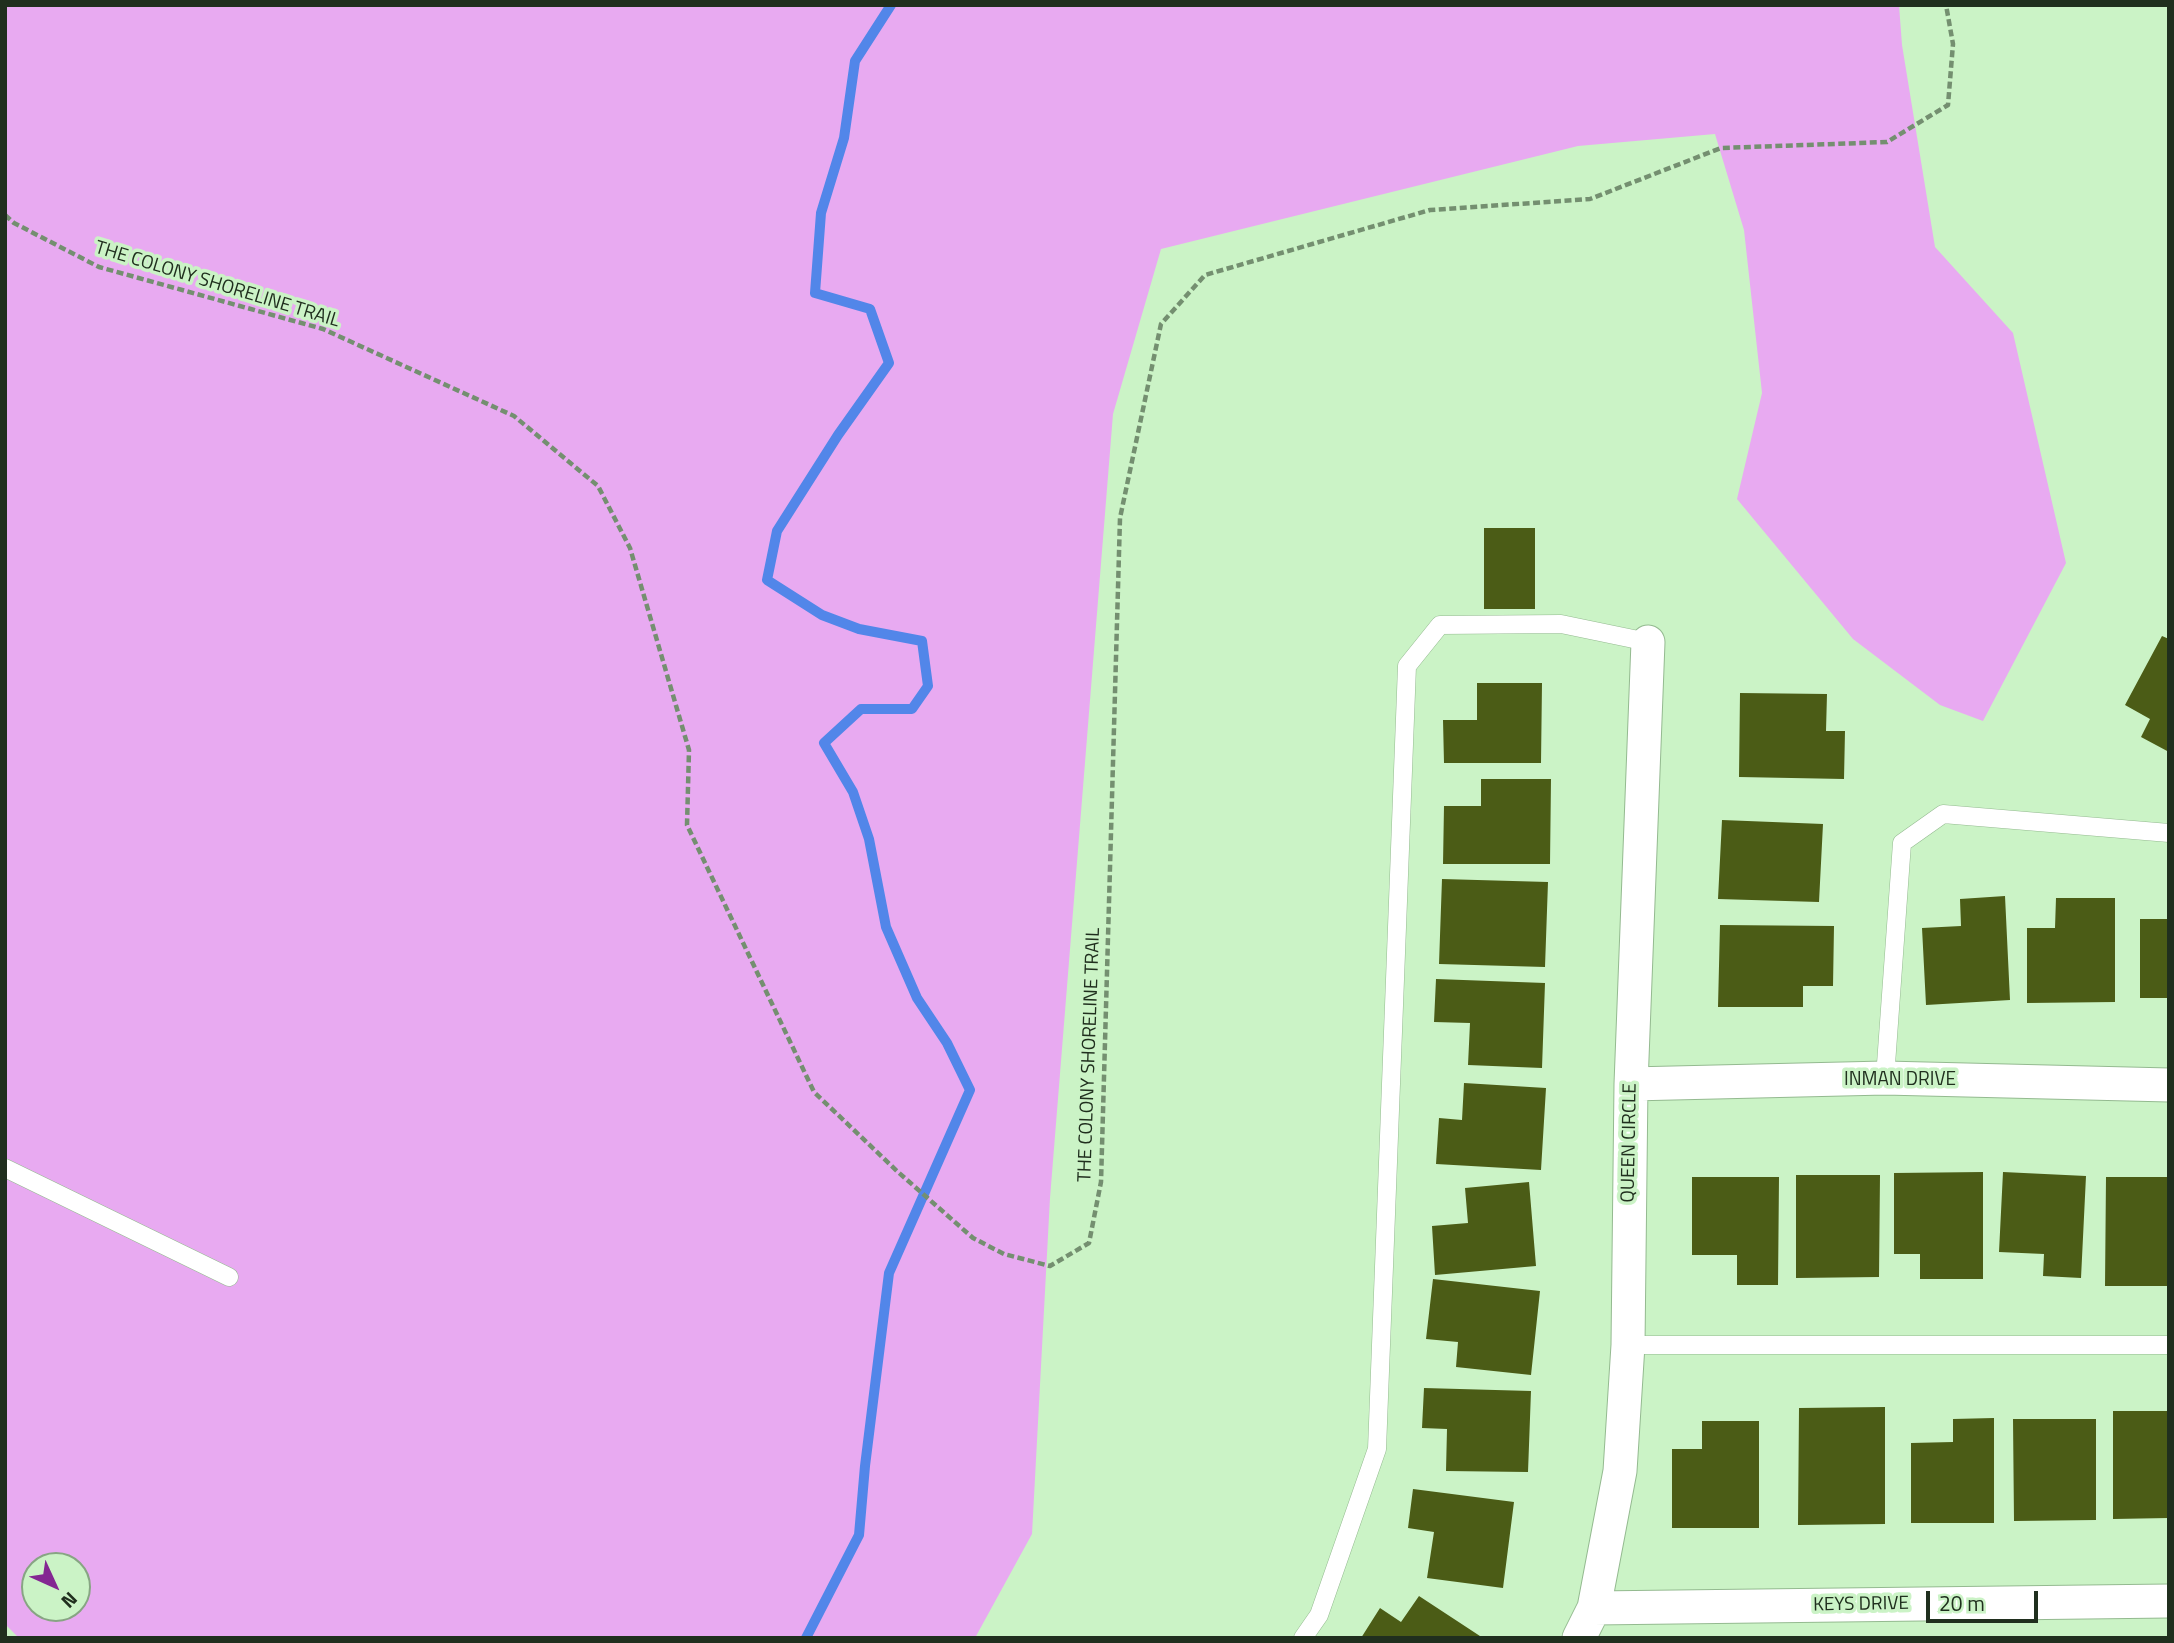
<!DOCTYPE html>
<style>
body{margin:0}
#map{position:relative;width:2174px;height:1643px;overflow:hidden;background:#cbf3c6;font-family:"Titillium Web",sans-serif}
canvas{display:block}
.frame{position:absolute;inset:0;border:7px solid #202f1e;pointer-events:none}
.north{position:absolute;left:21px;top:1552px;width:70px;height:70px;box-sizing:border-box;background:#cbf3c6;border:2px solid #87a583;border-radius:50%;rotate:135deg;font-size:19px;font-weight:700;line-height:28px;text-align:center;color:#202f1e}
.north::after{content:'';display:block;margin:auto;width:24px;height:32px;background:#842792;clip-path:polygon(50% 0,100% 100%,50% 72%,0 100%)}
.scale{position:absolute;left:1926px;top:1591px;width:112px;height:32px;box-sizing:border-box;border:4px solid #202f1e;border-top:0;padding-left:9px;font-size:21px;line-height:24px;white-space:nowrap;color:#202f1e;-webkit-text-stroke:5px #cbf3c6;paint-order:stroke}
</style>
<div id="map">
<canvas width="2174" height="1643"></canvas>
<div class="frame"></div>
<div class="north">N</div>
<div class="scale">20 m</div>
</div>
<script>
const context = document.querySelector('canvas').getContext('2d');
context.lineJoin = 'round';
function paint(path, color) {
  context.fillStyle = color;
  context.fill(path, 'evenodd');
}
function strokePath(path, color, width, dash) {
  context.strokeStyle = color;
  context.lineWidth = width;
  context.lineCap = dash ? 'butt' : 'round';
  context.setLineDash(dash || []);
  context.stroke(path);
}
function label(font, color, halo, rows, align = 'center') {
  context.font = font + ' "Titillium Web",sans-serif';
  context.lineWidth = 7;
  context.setLineDash([]);
  context.textBaseline = 'middle';
  context.strokeStyle = halo;
  context.fillStyle = color;
  for (const [text, x, y, turn = 0] of rows) {
    context.save();
    context.translate(x, y);
    context.rotate((+turn || 0) * Math.PI / 180);
    context.textAlign = isNaN(turn) ? turn : align;
    if (halo) context.strokeText(text, 0, 0);
    context.fillText(text, 0, 0);
    context.restore();
  }
}
const green = new Path2D(`
 M5 5H1899L1902 45 1935 247 2013 333 2066 563 1983 721 1940 705 1853 639 1737 499 1762 393 1744 230 1715 134 1578 146 1161 249 1113 414 1050 1198 1032 1534 975 1638H19L5 1624ZM35 1566H77V1608H35Z`);
const stream = new Path2D(`
 M806 1638 859 1535 865 1466 889 1273 970 1090 947 1043 917 998 886 927 869 839 853 792 824 743 861 709H912L928 686 922 641 859 629 822 615 767 580 777 531 838 435 889 363 870 309 815 293 821 213 844 138 855 61 891 5`);
const building = new Path2D(`
 M1484 528H1535V609H1484Z
 M2162 636 2169 639V752L2141 737 2150 719 2125 705Z
 M1477 683H1542L1541 763H1444L1443 720H1477Z
 M1740 693 1827 694 1826 731H1845L1844 779 1739 777Z
 M1481 779H1551L1550 864H1443L1444 806H1481Z
 M1722 820 1823 824 1819 902 1718 899Z
 M1442 879 1548 882 1545 967 1439 964Z
 M2005 896 2010 1000 1926 1005 1922 928 1961 926 1960 899Z
 M2056 898H2115V1002L2027 1003V928H2055Z
 M2140 919H2169V998H2140Z
 M1720 925 1834 926 1833 986H1803V1007H1718Z
 M1436 979 1545 983 1542 1068 1468 1065 1470 1023 1434 1022Z
 M1464 1083 1546 1088 1541 1170 1436 1164 1439 1118 1462 1120Z
 M1983 1172V1279H1920V1254H1894V1173Z
 M2003 1172 2086 1176 2081 1278 2043 1276 2044 1254 1999 1252Z
 M1796 1175H1880L1879 1277 1796 1278Z
 M1692 1177H1779L1778 1285H1737V1255H1692Z
 M2106 1177H2169V1286H2105Z
 M1529 1182 1536 1266 1435 1275 1432 1226 1468 1223 1465 1188Z
 M1433 1279 1540 1291 1531 1375 1456 1367 1458 1342 1426 1339Z
 M1424 1388 1531 1391 1528 1472 1446 1471 1447 1429 1422 1428Z
 M1885 1407V1524L1798 1525 1799 1408Z
 M2113 1411H2169V1518L2113 1519Z
 M1994 1418V1523H1911V1443L1953 1442V1419Z
 M2013 1419H2096V1520L2014 1521Z
 M1702 1421H1759V1528H1672V1449H1702Z
 M1413 1489 1514 1502 1503 1588 1427 1578 1434 1532 1408 1528Z
 M1419 1596 1483 1638H1361L1380 1608 1401 1622Z`);
const path = new Path2D(`
 M5 215 14 223 99 267 323 329 514 416 598 486 630 548 689 750 687 825 814 1092 898 1172 973 1238 1004 1254 1050 1266 1089 1243 1101 1182 1120 518 1161 324 1205 275 1430 210 1590 199 1721 148 1887 142 1948 105 1953 44 1946 5`);
const service = new Path2D(`
 M1885 1078 1902 843 1943 814 2169 833
 M5 1168 229 1277
 M1628 1345H2169
 M1303 1638 1319 1615 1377 1449 1407 666 1440 625 1561 624 1648 642`);
const minor = new Path2D(`
 M1631 1084 1885 1078 2169 1085
 M1594 1608 2169 1601
 M1579 1638 1594 1608 1620 1471 1628 1345 1631 1084 1648 642`);
const streetNames = [
 ["THE COLONY SHORELINE TRAIL",217,285,17],
 ["THE COLONY SHORELINE TRAIL",1090,1055,-88],
 ["INMAN DRIVE",1900,1080],
 ["QUEEN CIRCLE",1630,1143,-89],
 ["KEYS DRIVE",1861,1605,-1]
];
paint(green, '#e8aaf1');
strokePath(stream, '#5286e9', 10);
paint(building, '#4b5c16');
strokePath(service, '#94ba90', 19);
strokePath(minor, '#94ba90', 35);
strokePath(path, '#748f70', 4.5, [7, 3.5]);
strokePath(service, '#fff', 18);
strokePath(minor, '#fff', 33);
label('19px', '#202f1e', '#cbf3c6', streetNames);
</script>
